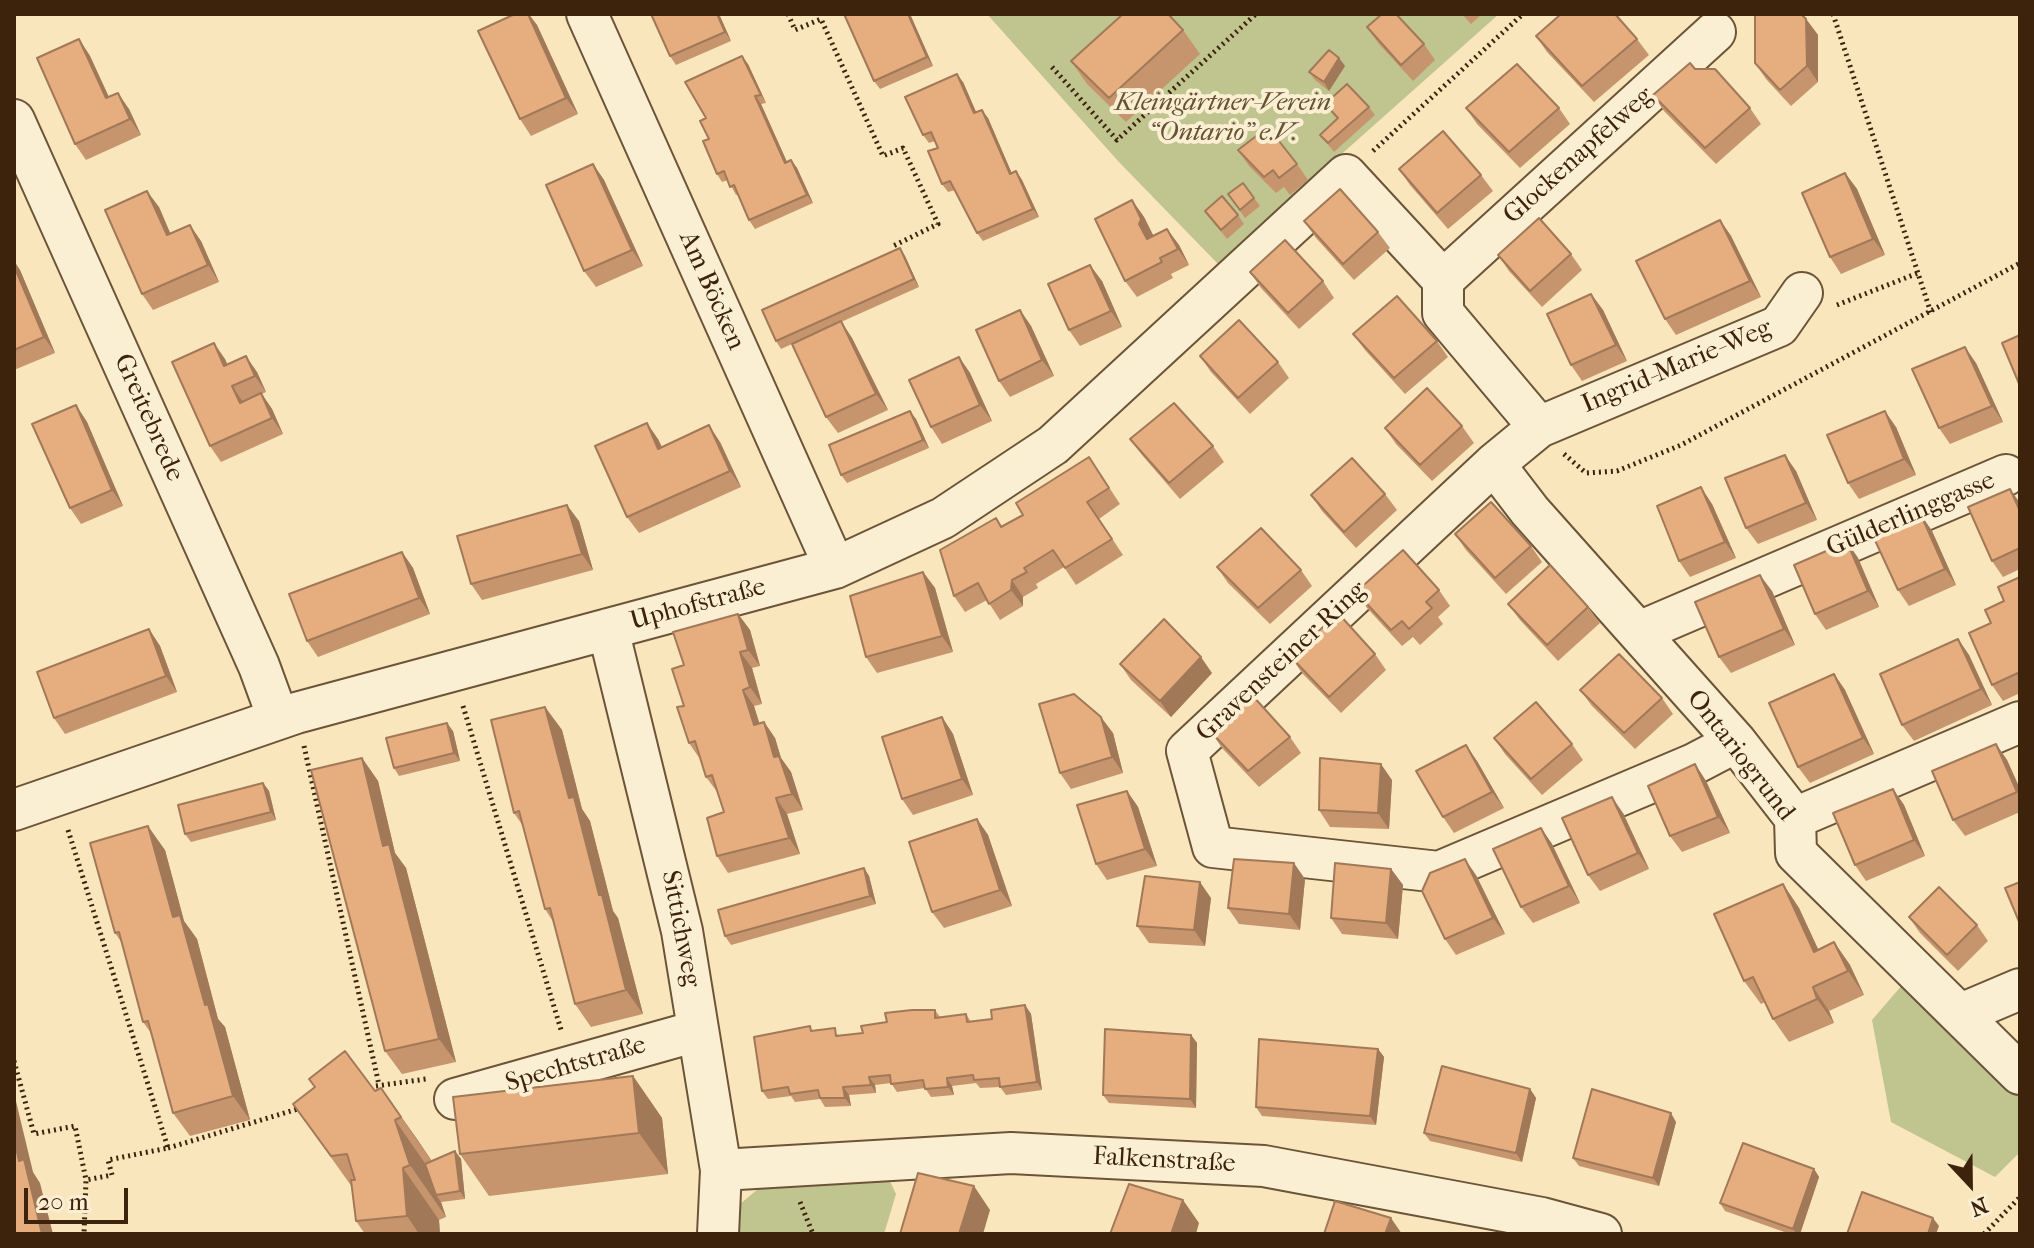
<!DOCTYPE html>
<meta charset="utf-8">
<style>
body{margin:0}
#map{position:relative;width:2034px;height:1248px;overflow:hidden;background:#f9e6bc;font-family:"IM FELL French Canon",serif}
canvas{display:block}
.frame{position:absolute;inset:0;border:16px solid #3d230c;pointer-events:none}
.north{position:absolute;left:1930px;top:1144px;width:80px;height:80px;-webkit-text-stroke:6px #fbefd3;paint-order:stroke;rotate:158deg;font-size:22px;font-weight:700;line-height:32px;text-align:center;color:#3d230c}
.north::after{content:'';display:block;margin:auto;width:28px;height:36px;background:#3d230c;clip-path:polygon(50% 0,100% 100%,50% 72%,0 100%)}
.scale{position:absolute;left:24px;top:1188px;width:104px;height:36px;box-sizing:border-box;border:4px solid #3d230c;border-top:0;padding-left:10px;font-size:24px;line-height:28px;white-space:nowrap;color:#3d230c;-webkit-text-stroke:6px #fbefd3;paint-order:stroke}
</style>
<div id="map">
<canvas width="2034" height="1248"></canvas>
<div class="frame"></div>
<div class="north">N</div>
<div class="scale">20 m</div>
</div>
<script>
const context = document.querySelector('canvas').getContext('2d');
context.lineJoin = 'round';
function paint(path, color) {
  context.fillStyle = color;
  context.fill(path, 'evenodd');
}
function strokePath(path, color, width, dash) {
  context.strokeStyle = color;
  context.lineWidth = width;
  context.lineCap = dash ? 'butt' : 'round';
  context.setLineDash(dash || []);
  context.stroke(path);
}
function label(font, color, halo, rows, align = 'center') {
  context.font = font + ' "IM FELL French Canon",serif';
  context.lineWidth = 8;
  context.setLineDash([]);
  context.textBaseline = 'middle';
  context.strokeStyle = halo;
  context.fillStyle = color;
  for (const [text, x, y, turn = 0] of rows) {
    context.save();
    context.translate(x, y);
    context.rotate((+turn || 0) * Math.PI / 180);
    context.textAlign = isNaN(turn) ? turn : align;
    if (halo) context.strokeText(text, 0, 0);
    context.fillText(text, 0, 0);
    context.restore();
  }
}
const green = new Path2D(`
 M987 14H1499L1218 264 1118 161Z
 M1909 977 2020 1094V1152L1995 1177 1891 1122 1872 1020Z
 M887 1175 896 1194 884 1234H733L734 1209 758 1189Z`);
const path = new Path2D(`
 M788 14 795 30 821 19 883 156 903 148 938 224 891 247
 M1833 14 1931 313
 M1052 67 1117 140 1256 14
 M1373 151 1523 14
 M1837 305 1918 273
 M1564 454 1586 473 1617 471 1681 445 2020 263
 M463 706 562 1033
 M304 746 379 1085
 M68 830 168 1148 108 1160 112 1175 86 1180 84 1234
 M14 1061 34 1134 75 1126 86 1180
 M376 1086 426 1079
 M168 1148 301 1108
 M800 1202 813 1234
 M1984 1234 2020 1197`);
const minor = new Path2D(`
 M587 14 835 568
 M14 120 259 666 278 718
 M1443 280 1715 32
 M1494 464 1530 511 1736 742 1795 818 1796 853 2020 1074
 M608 629 682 931 721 1170 718 1234
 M1639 632 2006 475
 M1736 742 1694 764 1439 872 1213 847 1187 751 1494 464 1539 427 1779 326 1802 293
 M14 810 296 713 835 568 943 518 1053 445 1346 175 1443 280V313L1539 427
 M1795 818 2020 722
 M1961 1014 2020 989
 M455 1099 697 1031
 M721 1170 1011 1153 1264 1166 1542 1218 1601 1234`);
const wall = new Path2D(`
 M515 14H529L537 25 578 114 531 136 520 119Z
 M719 14 731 41 676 65 670 56Z
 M910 14 933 66 880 89 874 81Z
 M1462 14H1482L1471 24Z
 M1806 19 1818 35V82L1791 106 1766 79 1755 63Z
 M1367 27 1424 44 1435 60 1413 81 1379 44Z
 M1183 30 1200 54 1126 122 1087 84 1071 61Z
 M1536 36 1637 39 1649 55 1594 102 1547 52Z
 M79 39 90 56 109 97 129 109 141 135 86 160 75 144Z
 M1339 58 1345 66 1329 91 1315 80 1309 72Z
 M748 64 766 103 761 104 787 162 791 160 797 168 813 203 755 229 749 220 738 194 736 195 728 180 722 182 717 174 709 139 706 118Z
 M1695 69 1750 108 1761 124 1716 164 1664 111 1653 95Z
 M963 82 976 112 988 118 1012 174 1016 171 1022 180 1039 217 983 241 977 233 955 190 948 192 942 184 938 148 935 141 929 143 923 135Z
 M1325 104 1369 107 1375 115 1334 152 1320 135 1337 119Z
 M1466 108H1559L1570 124 1520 168 1477 124Z
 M1238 150 1297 164 1308 180 1290 195 1284 187 1276 193 1249 166Z
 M593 164 604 180 643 266 596 287 584 271Z
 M1399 169 1481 175 1493 191 1448 229 1410 185Z
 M1845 173 1857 189 1885 255 1841 274 1830 257Z
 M1243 183 1260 206 1245 218 1228 194Z
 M1132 200 1144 217 1153 235 1152 237 1167 229 1179 245 1189 265 1171 274 1173 278 1137 297 1125 281Z
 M159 207 170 234 201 241 219 282 153 310 142 294Z
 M1205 211 1238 215 1244 224 1227 239Z
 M1720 220 1731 236 1761 297 1676 335 1665 319Z
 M1304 221 1378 232 1390 248 1354 280 1316 238Z
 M1571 254 1582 270 1542 307 1509 271 1498 255Z
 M905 256 919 287 841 322 852 338 888 410 838 433 826 417 792 344 781 349 776 341Z
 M14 261 20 270 55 353 14 370Z
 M1250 272 1323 281 1334 298 1299 329 1261 288Z
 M1102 281 1122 327 1080 346 1069 330Z
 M1591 294 1603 310 1627 361 1582 381 1571 365Z
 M1020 310 1031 326 1054 376 1010 397 999 381Z
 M1353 334 1437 341 1448 357 1405 394 1365 350Z
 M1200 356 1278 362 1289 378 1250 414 1211 372Z
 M959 357 970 373 992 421 942 444 931 427Z
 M225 359 227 364 257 372 266 392 262 394 272 409 283 434 221 462 210 446Z
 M1976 363 2003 422 1950 444 1939 428Z
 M76 405 87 422 123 506 81 524 70 508Z
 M916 419 929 448 847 483 841 475Z
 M1462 426 1474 443 1432 481 1396 444 1385 428Z
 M1896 427 1916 475 1859 499 1848 483Z
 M658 439 662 447 720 442 741 487 639 533 627 517Z
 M1130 439 1213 446 1224 462 1180 499 1142 455Z
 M1089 457 1120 504 1099 519 1123 555 1076 585 1064 567 1036 584 1038 588 1023 597V606L1000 620 987 600 965 612 954 596 996 518 1002 526 1023 515Z
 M1796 471 1817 520 1758 544 1746 528Z
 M1385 494 1397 510 1356 548 1322 511 1311 495Z
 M2020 503V569L2003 577 1992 561Z
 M1712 504 1736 558 1690 577 1679 561Z
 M1921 515 1932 531 1956 585 1909 606 1898 590Z
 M579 521 593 570 482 600 471 584Z
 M1455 534 1531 546 1542 562 1506 594 1466 550Z
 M1847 542 1858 558 1879 607 1826 630 1815 614Z
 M402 552 413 568 430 614 318 657 307 641Z
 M1217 567 1301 570 1312 586 1270 624 1228 583Z
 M923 572 935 588 953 652 877 673 866 657Z
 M2020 577V693L2003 701 1992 685 1991 623 2004 601Z
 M1439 590 1450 606 1438 617 1443 624 1420 645 1413 637 1402 646 1367 608 1356 592Z
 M1772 591 1795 645 1731 673 1719 657Z
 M1508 604 1588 607 1600 623 1558 661 1520 620Z
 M738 614 750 630 760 666 752 668 762 704 754 706 759 724 764 722 775 738 781 758 791 772 803 810 787 814 800 854 728 873 717 856 724 812 718 793 706 777 700 759 689 743 684 706V665Z
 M149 629 160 646 177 692 65 734 54 718Z
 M1958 639 1969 655 1992 705 1914 741 1902 725Z
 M1375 654 1386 670 1341 713 1302 673 1291 657Z
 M1120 664 1212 673 1171 717 1131 680Z
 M1834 674 1845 690 1874 754 1810 783 1798 767Z
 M1580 690 1662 698 1673 714 1635 749 1592 706Z
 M545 707 562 730 582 809 590 821 613 911 618 918 643 1014 591 1027 575 1004 554 923 545 909 523 826 514 813Z
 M942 717 953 734 973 795 913 815 902 799Z
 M453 731 460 761 399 776 394 768Z
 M1211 732 1290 737 1301 753 1259 787 1222 748Z
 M1113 733 1123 773 1071 789 1060 773Z
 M1494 738 1572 744 1583 760 1542 795 1505 754Z
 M1996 744 2007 760 2020 789V812L1965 836 1953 820Z
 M362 758 378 781 395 853 406 868 456 1062 402 1074 385 1051Z
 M1477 761 1504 808 1454 833 1443 817Z
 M1695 764 1706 781 1730 833 1682 852 1670 836Z
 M1392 780 1389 829 1330 827 1319 810Z
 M263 783 269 791 276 820 191 842 185 834Z
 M1893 789 1904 805 1925 856 1866 881 1855 865Z
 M1127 791 1138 807 1157 866 1107 880 1096 864Z
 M1623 813 1649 869 1600 891 1588 875Z
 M977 819 988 835 1012 906 944 928 932 912Z
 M1541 828 1552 844 1580 903 1533 923 1521 907Z
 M165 850 184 921 197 939 218 1019 225 1027 250 1120 190 1136 173 1113 151 1033 143 1022 122 943 115 933Z
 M864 868 869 876 876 904 731 945 725 936Z
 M1391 869 1403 885 1398 939 1342 934 1331 918Z
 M1476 875 1505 934 1456 955 1445 939Z
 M1305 879 1300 930 1239 924 1228 908Z
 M1783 884 1799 908 1818 949 1834 942 1850 965 1864 995 1829 1011 1834 1023 1789 1042 1773 1019 1765 1002 1761 1004 1744 981Z
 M1211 898 1205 946 1149 943 1137 926Z
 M1909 917 1977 925 1988 941 1958 971 1920 933Z
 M1025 1005 1031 1014 1042 1090 1006 1095 1000 1087 980 1088 976 1083 952 1086 954 1095 931 1097 925 1088 897 1092 891 1083 875 1085 876 1093 849 1095 851 1106 825 1107 820 1099 795 1102 791 1096 768 1099 762 1091 814 1031 840 1035 863 1033 887 1022 935 1010 940 1017 966 1014 971 1022 992 1019Z
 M1191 1035 1197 1043 1196 1108 1109 1103 1103 1095Z
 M1378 1049 1384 1057 1376 1125 1262 1116 1256 1107Z
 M633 1076 662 1118 668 1174 489 1196 460 1154Z
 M309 1079 375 1091 381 1088 432 1161 455 1151 461 1159 465 1199 441 1202 446 1217 439 1220 440 1234H365L356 1221 352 1187 293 1104 315 1087Z
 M1530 1089 1536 1098 1522 1162 1430 1141 1424 1133Z
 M1676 1122 1659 1186 1579 1166 1573 1158Z
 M1814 1169 1819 1177 1800 1234H1790L1725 1211 1720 1203Z`);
const shadedWall = new Path2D(`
 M528 14 537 25 578 114 566 98Z
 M717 14H719L731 41 725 32Z
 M908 14H910L933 66 927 57Z
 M1806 19 1818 35V82L1807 66Z
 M79 39 90 56 117 115 106 98Z
 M742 56 748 64 766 103 761 95Z
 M1339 58 1345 66 1329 91 1324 82Z
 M957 74 963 82 980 121 974 113Z
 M118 93 129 109 141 135 130 119Z
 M755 96 761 104 791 171 785 163Z
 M982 110 988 118 1016 183 1010 174Z
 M791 160 797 168 813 203 807 195Z
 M593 164 604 180 643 266 632 250Z
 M1016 171 1022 180 1039 217 1033 209Z
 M1845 173 1857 189 1885 255 1873 239Z
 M147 191 159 207 178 251 167 235Z
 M1132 200 1144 217 1153 235 1151 240 1147 239 1139 224Z
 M1720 220 1731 236 1761 297 1750 281Z
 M190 225 201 241 219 282 208 265Z
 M1167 229 1179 245 1189 265 1178 249Z
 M900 248 905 256 919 287 914 279Z
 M14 261 20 270 55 353 44 337 14 266Z
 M1090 265 1102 281 1122 327 1111 311Z
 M1591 294 1603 310 1627 361 1616 345Z
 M1020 310 1031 326 1054 376 1042 360Z
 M841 321 852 338 888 410 876 394Z
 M214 343 225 359 235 382 224 366Z
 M1965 347 1976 363 2003 422 1992 406Z
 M246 356 257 372 266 392 255 376Z
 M959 357 970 373 992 421 980 405Z
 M232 386 243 402 240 403Z
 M261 393 272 409 283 434 272 418Z
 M76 405 87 422 123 506 112 490Z
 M910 411 916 419 929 448 923 440Z
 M1885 411 1896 427 1916 475 1904 459Z
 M647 423 658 439 670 465 658 449Z
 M709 425 720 442 741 487 730 471Z
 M1785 455 1796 471 1817 520 1806 503Z
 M1701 487 1712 504 1736 558 1725 542Z
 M2010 489 2020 503V511Z
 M567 505 579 521 593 570 582 554Z
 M1921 515 1932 531 1956 585 1945 569Z
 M1847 542 1858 558 1879 607 1868 591Z
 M402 552 413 568 430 614 419 598Z
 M923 572 935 588 953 652 942 636Z
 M1760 575 1772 591 1795 645 1784 629Z
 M1012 580 1023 597V606L1011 590Z
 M738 614 750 630 760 666 748 650Z
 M149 629 160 646 177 692 166 676Z
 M1958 639 1969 655 1992 705 1981 689Z
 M740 652 752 668 762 704 750 687Z
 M1201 657 1212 673 1171 717 1160 701Z
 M1834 674 1845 690 1874 754 1863 738Z
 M743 690 754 706 765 741 754 725Z
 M545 707 562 730 582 809 590 821 613 911 618 918 643 1014 626 990 569 798Z
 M942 717 953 734 973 795 962 779Z
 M1101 717 1113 733 1123 773 1112 757Z
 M764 722 775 738 781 758 791 772 803 810 792 794 774 757Z
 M447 723 453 731 460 761 454 753Z
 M1996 744 2007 760 2020 789V796Z
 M1466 745 1477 761 1504 808 1492 792Z
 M362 758 378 781 395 853 406 868 456 1062 439 1039 383 846Z
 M1381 764 1392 780 1389 829 1378 813Z
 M1695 764 1706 781 1730 833 1718 817Z
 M263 783 269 791 276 820 271 812Z
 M1893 789 1904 805 1925 856 1914 840Z
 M1127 791 1138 807 1157 866 1145 849Z
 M1612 797 1623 813 1649 869 1638 853Z
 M776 798 787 814 800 854 789 838Z
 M977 819 988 835 1012 906 1000 890Z
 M148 826 165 850 184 921 197 939 218 1019 225 1027 250 1120 233 1096 173 917Z
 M1541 828 1552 844 1580 903 1569 886Z
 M1465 859 1476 875 1505 934 1493 918Z
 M1294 863 1305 879 1300 930 1289 914Z
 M864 868 869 876 876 904 870 896Z
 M1391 869 1403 885 1398 939 1386 923Z
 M1200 882 1211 898 1205 946 1194 930Z
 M1783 884 1799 908 1830 975 1814 952Z
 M1834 942 1850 965 1864 995 1848 971Z
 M1813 987 1829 1011 1834 1023 1817 999Z
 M1025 1005 1031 1014 1042 1090 1037 1082Z
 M1191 1035 1197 1043 1196 1108 1190 1099Z
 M1378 1049 1384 1057 1376 1125 1370 1116Z
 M633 1076 662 1118 668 1174 639 1133Z
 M869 1077 875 1085 876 1093 871 1085Z
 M947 1078 952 1086 954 1095 948 1087Z
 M843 1087 849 1095 851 1106 845 1098Z
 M381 1088 417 1139 437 1169 401 1117Z
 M1530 1089 1536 1098 1522 1162 1516 1153Z
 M14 1093 33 1172 40 1183 53 1234H42L19 1161 14 1139Z
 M1671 1113 1676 1122 1659 1186 1653 1178Z
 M395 1120 431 1172 436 1195 441 1202 446 1217 410 1165Z
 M455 1151 461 1159 465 1199 460 1191Z
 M403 1168 439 1220 440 1234H419L407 1216Z
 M1814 1169 1819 1177 1800 1234H1797L1793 1229Z
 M974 1186 990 1210 983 1234H959Z
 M1183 1200 1199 1223 1196 1234H1171Z
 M1391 1218 1402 1234H1385Z
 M1933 1218 1939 1226 1936 1234H1928Z`);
const building = new Path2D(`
 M515 14H528L566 98 520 119 478 31Z
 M651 14H717L725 32 670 56Z
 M844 14H908L927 57 874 81Z
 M1123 14H1168L1183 30 1109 98 1071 61Z
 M1382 14H1396L1424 44 1401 65 1367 27Z
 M1561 14H1615L1637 39 1582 86 1536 36Z
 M1755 14H1801L1806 19 1807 66 1780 90 1755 63Z
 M79 39 106 98 118 93 130 119 75 144 37 58Z
 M1329 50 1339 58 1324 82 1309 72Z
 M742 56 761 95 755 96 785 163 791 160 807 195 749 220 734 185 730 187 724 171 717 174 703 141 709 139 700 121 706 118 685 82Z
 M1690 63 1695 69H1715L1750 108 1705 148 1653 95Z
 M1517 64 1559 108 1509 152 1466 108Z
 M957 74 974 113 982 110 1010 174 1016 171 1033 209 977 233 950 181 942 184 928 151 938 148 931 132 923 135 905 97Z
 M1347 84 1369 107 1328 143 1320 135 1338 118 1325 104Z
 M1268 127 1297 164 1279 178 1273 170 1264 177 1238 150Z
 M1443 131 1481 175 1437 213 1399 169Z
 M593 164 632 250 584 271 546 185Z
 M1845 173 1873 239 1830 257 1802 193Z
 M1243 183 1254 198 1240 210 1228 194Z
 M1340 189 1378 232 1343 264 1304 221Z
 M147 191 167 235 190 225 208 265 142 294 105 210Z
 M1222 196 1238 215 1221 230 1205 211Z
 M1132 200 1141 219 1139 224 1147 239 1167 229 1178 249 1160 258 1162 262 1125 281 1095 219Z
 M1539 218 1571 254 1530 291 1498 255Z
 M1720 220 1750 281 1665 319 1636 261Z
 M1285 240 1323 281 1288 313 1250 272Z
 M900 248 914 279 776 341 762 310Z
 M1090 265 1111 311 1069 330 1048 284Z
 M14 266 44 337 14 350Z
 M1591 294 1616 345 1571 365 1547 314Z
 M1397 296 1437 341 1394 378 1353 334Z
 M1020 310 1042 360 999 381 976 330Z
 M1239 320 1278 362 1238 398 1200 356Z
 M841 321 876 394 826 417 792 344Z
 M2020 335V386L2002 343Z
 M214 343 224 366 246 356 255 376 232 386 240 403 261 393 272 418 210 446 172 362Z
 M1965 347 1992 406 1939 428 1912 369Z
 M959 357 980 405 931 427 909 380Z
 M1427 388 1462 426 1420 465 1385 428Z
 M1174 403 1213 446 1169 483 1130 439Z
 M76 405 112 490 70 508 32 424Z
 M910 411 923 440 841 475 829 445Z
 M1885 411 1904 459 1848 483 1827 435Z
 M647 423 658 449 709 425 730 471 627 517 595 446Z
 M1785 455 1806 503 1746 528 1725 478Z
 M1089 457 1109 488 1087 502 1112 539 1065 568 1053 550 1024 568 1027 572 1012 580 1011 590 989 604 978 583 954 596 940 550 996 518 1001 527 1023 515 1016 503Z
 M1352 458 1385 494 1344 532 1311 495Z
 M1701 487 1725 542 1679 561 1657 506Z
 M2010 489 2020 511V548L1992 561 1968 507Z
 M1491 502 1531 546 1495 578 1455 534Z
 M567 505 582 554 471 584 457 536Z
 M1921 515 1945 569 1898 590 1873 536Z
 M1261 528 1301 570 1258 608 1217 567Z
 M1847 542 1868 591 1815 614 1794 565Z
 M1403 550 1439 590 1426 602 1432 608 1409 629 1402 621 1391 630 1356 592Z
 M402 552 419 598 307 641 289 594Z
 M1550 565 1588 607 1547 645 1508 604Z
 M923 572 942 636 866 657 850 596Z
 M1760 575 1784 629 1719 657 1695 602Z
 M2020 577V672L1992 685 1969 633 1991 623 1985 610 2004 601 1998 587Z
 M1338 613 1375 654 1329 697 1291 657Z
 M738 614 748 650 740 652 750 687 743 690 754 725 764 722 774 757 779 756 792 794 776 798 789 838 717 856 707 818 724 812 712 775 706 777 695 741 689 743 677 707 684 706 672 669 684 665 673 632Z
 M1164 619 1201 657 1160 701 1120 664Z
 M149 629 166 676 54 718 37 672Z
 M1958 639 1981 689 1902 725 1880 674Z
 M1619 654 1662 698 1624 733 1580 690Z
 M1834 674 1863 738 1798 767 1769 703Z
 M1074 694 1101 717 1112 757 1060 773 1039 704Z
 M1252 695 1290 737 1248 771 1211 732Z
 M1536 702 1572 744 1531 779 1494 738Z
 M545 707 569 798 574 797 599 895H602L626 990 575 1004 550 908 545 909 519 811 514 813 491 720Z
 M942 717 962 779 902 799 882 737Z
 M447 723 454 753 394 768 386 738Z
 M1996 744 2017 792 1953 820 1932 771Z
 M1466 745 1492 792 1443 817 1416 771Z
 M362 758 383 846 389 844 439 1039 385 1051 311 770Z
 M1320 758 1381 764 1378 813 1319 810Z
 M1695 764 1718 817 1670 836 1648 786Z
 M263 783 271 812 185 834 178 805Z
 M1893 789 1914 840 1855 865 1833 813Z
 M1127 791 1145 849 1096 864 1077 805Z
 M1612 797 1638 853 1588 875 1562 818Z
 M977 819 1000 890 932 912 909 842Z
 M148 826 173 917 180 915 205 1005 208 1004 233 1096 173 1113 148 1021 143 1022 119 932 115 933 90 843Z
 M1541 828 1569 886 1521 907 1493 849Z
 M1234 859 1294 863 1289 914 1228 908Z
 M1465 859 1493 918 1445 939 1422 891 1430 873Z
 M1335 863 1391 869 1386 923 1331 918Z
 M864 868 870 896 725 936 718 910Z
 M1145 876 1200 882 1194 930 1137 926Z
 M2020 882V924L2005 888Z
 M1783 884 1814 952 1834 942 1848 971 1813 987 1817 999 1773 1019 1753 977 1744 981 1714 914Z
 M1939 887 1977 925 1947 955 1909 917Z
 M1025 1005 1037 1082 1000 1087 999 1078 974 1080 973 1075 947 1078 948 1087 925 1089 923 1080 891 1084 890 1075 869 1077 871 1085 843 1087 845 1098H820L818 1090 790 1094 788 1087 762 1091 754 1037 810 1026 811 1031 835 1028 836 1036 863 1033 861 1026 887 1022 885 1013 912 1010H935V1018L966 1014 967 1022 992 1019 991 1010Z
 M1105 1029 1191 1035 1190 1099 1103 1095Z
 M1259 1039 1378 1049 1370 1116 1256 1107Z
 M345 1051 375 1091 381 1088 401 1117 395 1120 410 1165 403 1168 407 1216 356 1221 351 1180H355L347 1154 331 1156 293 1104 315 1087 309 1079Z
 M1442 1066 1530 1089 1516 1153 1424 1133Z
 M633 1076 639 1133 460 1154 453 1097Z
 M1592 1089 1671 1113 1653 1178 1573 1158Z
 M14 1139 19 1161 24 1159 42 1234H14Z
 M1743 1143 1814 1169 1793 1229 1720 1203Z
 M455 1151 460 1191 436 1195 425 1164Z
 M918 1173 974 1186 959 1234H900Z
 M1129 1184 1183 1200 1171 1234H1110Z
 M1862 1192 1933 1218 1928 1234H1847Z
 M1335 1201 1391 1218 1385 1234H1324Z`);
const parkNames = [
 ["Kleingärtner-Verein",1223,104],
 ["“Ontario” e.V.",1223,134]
];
const streetNames = [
 ["Glockenapfelweg",1579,156,-42],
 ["Am Böcken",711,291,66],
 ["Ingrid-Marie-Weg",1677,367,-23],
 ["Greitebrede",148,418,66],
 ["Gülderlinggasse",1911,515,-23],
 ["Uphofstraße",698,605,-15],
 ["Gravensteiner Ring",1282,662,-43],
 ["Ontariogrund",1740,756,52],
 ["Sittichweg",680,929,79],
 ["Spechtstraße",576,1065,-16],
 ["Falkenstraße",1164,1161,3]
];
paint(green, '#c0c48f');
strokePath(minor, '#6c5438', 44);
strokePath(path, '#3d230c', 5, [2, 4]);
strokePath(minor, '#fbefd3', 40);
paint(wall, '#c6956d');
paint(shadedWall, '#a17959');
paint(building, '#e6ad7f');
strokePath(building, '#a17959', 2);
label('italic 26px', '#645333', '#fbefd3', parkNames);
label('26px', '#3d230c', '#fbefd3', streetNames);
</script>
